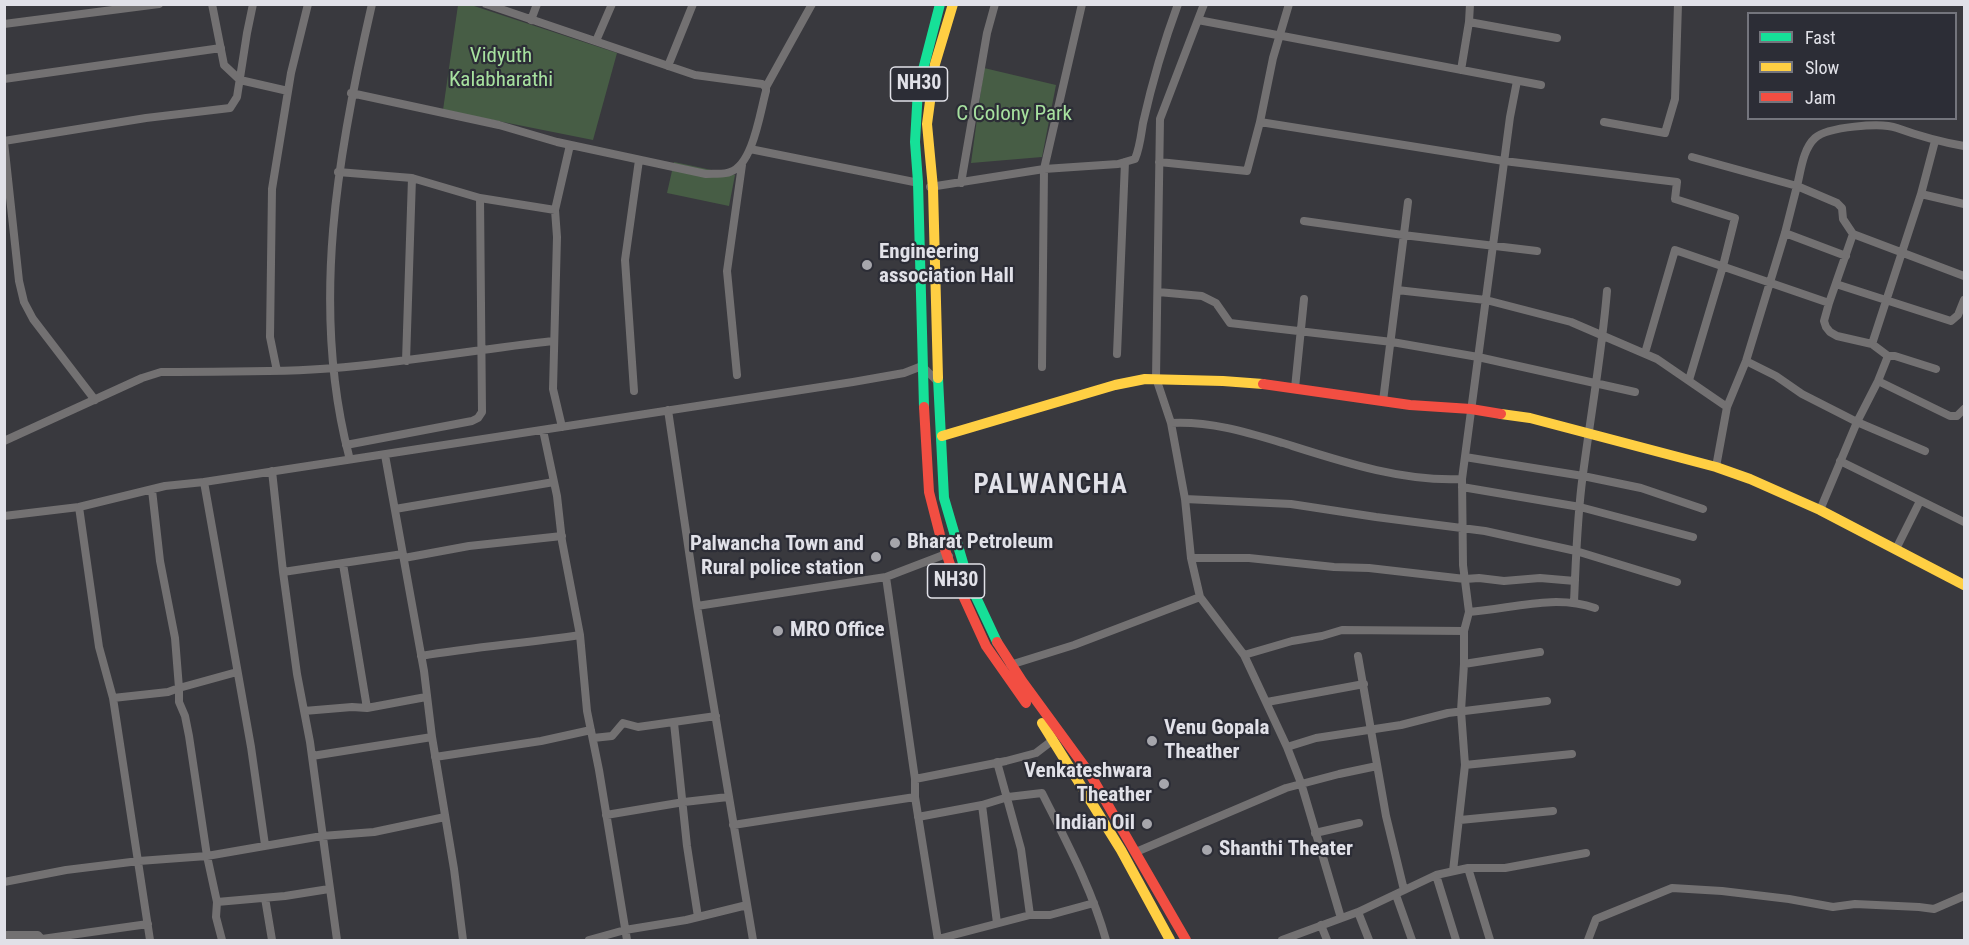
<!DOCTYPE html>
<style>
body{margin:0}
#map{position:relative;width:1969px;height:945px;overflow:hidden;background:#39393e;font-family:"Roboto Condensed",sans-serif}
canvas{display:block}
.frame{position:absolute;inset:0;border:6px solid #e1e1e8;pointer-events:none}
.legend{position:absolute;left:1747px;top:12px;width:210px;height:108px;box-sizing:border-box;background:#2c2d36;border:2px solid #74757d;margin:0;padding:8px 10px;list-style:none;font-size:18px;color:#e1e1e8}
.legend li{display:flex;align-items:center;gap:12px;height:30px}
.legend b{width:30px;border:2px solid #74757d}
</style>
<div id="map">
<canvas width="1969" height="945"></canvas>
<div class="frame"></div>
<ul class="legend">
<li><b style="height:8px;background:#16e098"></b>Fast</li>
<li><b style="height:8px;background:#ffcf43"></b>Slow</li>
<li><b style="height:8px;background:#f24e42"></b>Jam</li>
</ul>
</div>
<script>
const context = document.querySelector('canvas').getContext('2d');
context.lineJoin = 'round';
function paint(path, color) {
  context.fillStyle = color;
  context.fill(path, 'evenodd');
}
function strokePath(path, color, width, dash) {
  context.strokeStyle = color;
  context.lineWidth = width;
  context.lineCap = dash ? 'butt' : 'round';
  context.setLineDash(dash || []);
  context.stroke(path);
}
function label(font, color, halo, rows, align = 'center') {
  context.font = font + ' "Roboto Condensed",sans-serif';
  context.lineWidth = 4.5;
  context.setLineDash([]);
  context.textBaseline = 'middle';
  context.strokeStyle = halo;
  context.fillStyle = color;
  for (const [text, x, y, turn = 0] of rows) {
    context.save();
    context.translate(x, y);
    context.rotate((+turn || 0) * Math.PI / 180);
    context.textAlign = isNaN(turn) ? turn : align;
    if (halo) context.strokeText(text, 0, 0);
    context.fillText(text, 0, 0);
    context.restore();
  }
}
const green = new Path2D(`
 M458 5H471L617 53 593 140 443 110Z
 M984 68 1056 85 1042 157 971 163Z
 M674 162 735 175 729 206 667 193Z`);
const street = new Path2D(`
 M212 4 224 65 240 80 288 91
 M1204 4 1160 119 1156 378 1171 423 1185 499 1191 558 1200 597 1244 655 1287 747 1301 783 1341 918
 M531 20 537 4
 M1198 20 1541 85
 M1469 22 1557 38
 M4 24 159 4
 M596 41 612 4
 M668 66 693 4
 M1461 70 1469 22 1470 4
 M4 79 221 48
 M766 87 812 4
 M351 93 499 125 557 142 706 174C714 173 724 175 730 172 753 165 760 112 766 91V87L762 84 695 75 486 4
 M1260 122 1504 161 1677 182 1675 199 1735 218 1723 266 1689 380
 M1604 122 1665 133 1675 99 1678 4
 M4 141 146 118 230 108 237 97 247 33 253 4
 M4 142 19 281 24 302 33 319 95 400
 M1964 146C1941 142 1919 136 1897 128 1881 122 1827 127 1815 138 1803 149 1801 170 1797 186L1837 203 1842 208 1843 219 1853 234 1964 276
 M750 149 919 183
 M1692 157 1797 186 1785 233 1746 361 1727 407 1716 467
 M1159 162 1247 171 1260 122 1273 58 1289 4
 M338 172 412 178 480 198 555 210
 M961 183 987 33 995 4
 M930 187 1044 169 1118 164 1135 159C1140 147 1141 135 1143 123 1152 83 1164 42 1178 4
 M1921 194 1964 204
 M1304 221 1403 235 1537 251
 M1785 233 1846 256
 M1853 234 1829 303 1824 321 1826 327 1830 332 1837 336 1872 344 1888 356H1895L1936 369
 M1836 284 1951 321 1958 315 1964 300
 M1397 290 1486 300 1571 322 1657 359 1727 407
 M1158 292 1202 296 1216 303 1230 323 1392 342 1478 357 1635 392
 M1872 344 1921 194 1935 141
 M1645 353 1675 250 1829 303
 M1117 354 1125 162
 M406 361 412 178
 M1746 361 1776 376 1802 394 1857 422 1925 451
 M1042 367 1044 169 1082 4
 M277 371 270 337 272 189 291 73 308 4
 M737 375 727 271 742 165
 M1878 381 1950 416H1957L1964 409
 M1295 388 1304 299
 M634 391 625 260 639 160
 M1383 401 1408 202
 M668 410 697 606 753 940
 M1171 423C1210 421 1246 432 1283 443 1340 461 1402 482 1462 479
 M562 427 553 389 557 237 555 210 570 145
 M543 430 557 496 562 541 580 635 587 711 599 770 627 940
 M4 441 142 378 161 372C219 371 277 373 335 368 408 362 480 349 553 341
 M346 445 472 421 478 418 482 412 480 198
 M385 455 424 671 432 737 454 869 463 940
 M349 456C310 307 338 151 372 4
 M1465 457 1583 476 1641 488 1703 509
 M1840 461 1964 522
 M272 471 283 572
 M204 482 251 747 265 845
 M1462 487 1580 507 1693 537
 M152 490 160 561 175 638 179 688 237 672
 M1185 499 1291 504 1376 517 1485 531 1576 551 1677 582
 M79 507 99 647 113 698 150 940
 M395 509 554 482
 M1820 510 1857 422 1878 381 1888 356
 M4 516 79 507 165 486 204 482 853 382 904 373 922 366 938 382
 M1896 549 1920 501
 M404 558 469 546 562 536
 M1191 558H1249L1334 567 1369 568 1465 579 1479 578 1504 581 1540 578 1575 581
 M343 564 367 708
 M886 577 915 779V797L938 940
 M1574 602C1576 559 1577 516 1583 474 1591 413 1602 352 1607 291
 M697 606 886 577 946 554 949 556
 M1469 612C1511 609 1554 594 1595 608
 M1244 655 1292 641 1322 636 1342 630 1464 631
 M421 656C474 647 527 643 580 635
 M1358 656 1386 816 1404 890
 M1464 664 1540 652
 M1010 665 1074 645 1200 597
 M113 698 168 692 179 688V702L185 716 189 736 207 856 217 902 216 917 222 940
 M1267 702 1364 684
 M304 711 352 707 367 708 426 697
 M674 723 687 846 698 917
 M593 738 612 736 623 723 638 727 716 716
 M1287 747 1316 738 1401 725 1448 713 1547 701
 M312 756 432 737
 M435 757 541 741 591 730
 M997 762 1021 849 1030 915
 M1465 765 1572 754
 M915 779 1006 761 1036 753 1053 740
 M982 805 997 923
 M606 815 684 802 728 797
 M918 817 982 805 1008 797 1042 793C1066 841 1092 889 1106 940
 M1460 820 1553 811
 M733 825 915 797
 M1315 833 1359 823
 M1136 852 1286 788 1339 774 1377 766
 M1468 868 1490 940
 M1453 871 1465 765 1461 711 1464 664V631L1469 612 1463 565 1462 479 1510 117 1517 81
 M1436 875 1456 940
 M4 882 66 870 139 861 207 856 322 836 374 832 445 817
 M1396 895 1412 940
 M265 898 272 940
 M217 902 285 896 329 889
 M1358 912 1369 940
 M1321 925 1327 940
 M4 935H38L42 940
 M42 939 148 924
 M938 939 1030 915H1050L1094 903
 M337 940 310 742 297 674 283 572 403 554
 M589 940 625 930 686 920 747 905
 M1282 940 1358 912 1436 875 1468 868H1505L1586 853
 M1588 940 1596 919 1672 888 1722 891 1789 899 1833 907 1855 904 1919 907 1934 909 1964 896`);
const fast = new Path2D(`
 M938 378 944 498 968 580 997 642
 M924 407 918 182 915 142 918 89 940 4`);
const slow = new Path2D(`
 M938 378 933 188 927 124 935 64 953 4
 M1501 414 1530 418 1716 467 1750 479 1820 510 1964 585
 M942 436 1115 385 1145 379 1223 381 1263 384
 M1042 723 1121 850 1170 940`);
const jam = new Path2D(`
 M1263 384 1410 405 1471 409 1501 414
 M924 407 929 492 940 535 954 576 986 646 1026 703
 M997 642 1022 681 1090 774 1186 940`);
const markers = [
 [867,265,6,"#a6a6ac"],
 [895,543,6,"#a6a6ac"],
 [876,557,6,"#a6a6ac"],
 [778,631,6,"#a6a6ac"],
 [1152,741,6,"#a6a6ac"],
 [1164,784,6,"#a6a6ac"],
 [1147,824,6,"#a6a6ac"],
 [1207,850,6,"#a6a6ac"]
];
const shields = [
 [919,84,57],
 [956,581,57]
];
const shieldNames = [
 ["NH30",919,84],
 ["NH30",956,581]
];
const parkNames = [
 ["Vidyuth",501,57],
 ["Kalabharathi",501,81],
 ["C Colony Park",1014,115]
];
const poiNames = [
 ["Engineering",879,253],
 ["association Hall",879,277],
 ["Bharat Petroleum",907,543],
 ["Palwancha Town and",864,545,"right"],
 ["Rural police station",864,569,"right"],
 ["MRO Office",790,631],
 ["Venu Gopala",1164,729],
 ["Theather",1164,753],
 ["Venkateshwara",1152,772,"right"],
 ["Theather",1152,796,"right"],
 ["Indian Oil",1135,824,"right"],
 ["Shanthi Theater",1219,850]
];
const districtNames = [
 ["PALWANCHA",1051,486]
];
paint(green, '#475d45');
strokePath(street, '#737172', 8);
strokePath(fast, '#16e098', 10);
strokePath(slow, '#ffcf43', 10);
strokePath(jam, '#f24e42', 10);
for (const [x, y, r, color] of markers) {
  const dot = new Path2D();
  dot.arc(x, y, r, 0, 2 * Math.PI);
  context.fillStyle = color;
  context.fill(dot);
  strokePath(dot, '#2c2d36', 2);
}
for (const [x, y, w] of shields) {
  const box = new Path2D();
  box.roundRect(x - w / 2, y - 17, w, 34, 4.5);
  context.fillStyle = '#2c2d36';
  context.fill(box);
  strokePath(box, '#e1e1e8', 1.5);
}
label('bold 20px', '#e1e1e8', null, shieldNames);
label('21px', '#a7e19f', '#2c2d36', parkNames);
label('bold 21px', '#e1e1e8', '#2c2d36', poiNames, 'left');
context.letterSpacing = '1.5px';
label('bold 27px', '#e1e1e8', '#2c2d36', districtNames);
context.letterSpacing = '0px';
</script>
